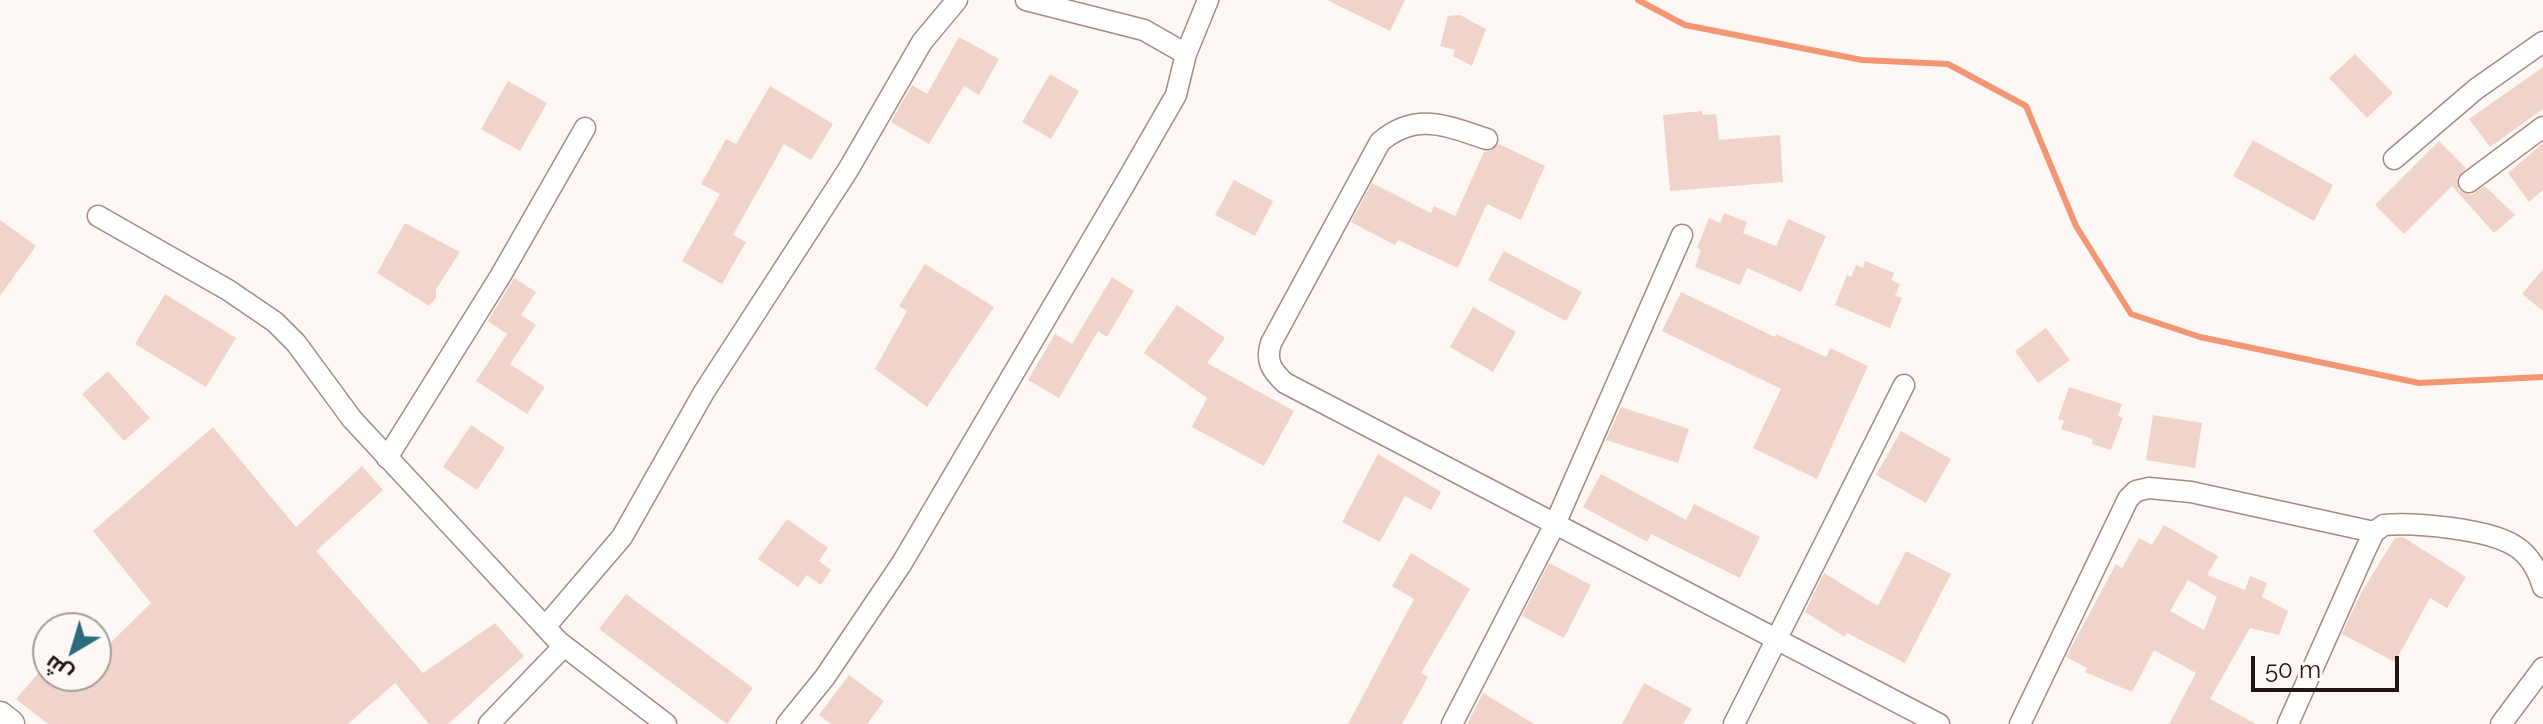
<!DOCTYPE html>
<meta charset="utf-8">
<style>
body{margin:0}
#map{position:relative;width:2543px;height:724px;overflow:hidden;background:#fdf7f5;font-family:Raleway,Cairo,sans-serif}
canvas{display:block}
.north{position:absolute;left:32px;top:612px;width:80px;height:80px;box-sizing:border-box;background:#fdf7f5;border:2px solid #a59d9b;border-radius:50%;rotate:218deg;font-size:22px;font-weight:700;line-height:32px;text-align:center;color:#211714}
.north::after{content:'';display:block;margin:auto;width:28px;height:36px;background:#2a6b7e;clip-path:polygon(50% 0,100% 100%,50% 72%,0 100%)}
.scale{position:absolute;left:2251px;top:656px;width:148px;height:36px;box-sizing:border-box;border:4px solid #211714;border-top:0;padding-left:10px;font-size:24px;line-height:28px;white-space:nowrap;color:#211714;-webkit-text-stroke:6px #fdf7f5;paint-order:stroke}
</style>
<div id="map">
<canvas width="2543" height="724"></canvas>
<div class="north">ش</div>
<div class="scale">50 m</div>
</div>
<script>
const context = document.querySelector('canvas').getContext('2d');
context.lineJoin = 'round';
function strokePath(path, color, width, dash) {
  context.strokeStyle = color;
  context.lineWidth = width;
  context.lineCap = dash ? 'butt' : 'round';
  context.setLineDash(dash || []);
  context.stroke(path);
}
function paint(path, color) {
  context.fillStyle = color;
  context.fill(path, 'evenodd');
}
const stream = new Path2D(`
 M1638 0 1685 25 1862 60 1948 64 2026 106 2076 226 2131 314 2200 337 2419 383 2543 377`);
const building = new Path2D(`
 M1327 0H1405L1390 31Z
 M1460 15 1486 29 1472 66 1453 56 1455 50 1440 46 1448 16Z
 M959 37 999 59 979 95 964 86 929 144 891 122 912 85 927 94Z
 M2355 54 2393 93 2367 118 2329 78Z
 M2543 67V109L2490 147 2469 119Z
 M1050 74 1079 91 1051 139 1022 122Z
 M508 81 547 103 520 151 481 129Z
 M770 86 833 124 811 160 784 144 733 235 746 242 722 284 682 261 720 194 701 184 726 139 736 144Z
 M1702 111V115L1716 114 1719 140 1780 135 1783 182 1670 191 1663 115Z
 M2253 140 2333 185 2314 221 2233 176Z
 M2439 141 2466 168 2457 178 2459 190 2471 195 2485 186 2515 215 2494 233 2452 186 2404 234 2375 205Z
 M2543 143V190L2529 202 2508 173Z
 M1499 144 1545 166 1521 220 1487 204 1458 268 1398 240 1395 245 1351 222 1372 183 1431 213 1434 206 1455 216 1484 152 1490 151Z
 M1234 180 1273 201 1255 236 1215 215Z
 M1724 213 1747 222 1743 233 1776 246 1788 219 1826 236 1801 292 1747 268 1740 285 1695 267 1701 250 1697 248 1709 218 1720 223Z
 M0 220 36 246 0 296Z
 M405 223 460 252 436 289V298L429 306 377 273Z
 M1504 251 1582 292 1566 321 1488 280Z
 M1865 261 1894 273 1891 280 1900 284 1895 296 1902 298 1890 328 1835 305 1847 275 1851 277 1856 265 1863 268Z
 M925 264 994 307 927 407 875 369 907 311 899 306Z
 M2543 269V311L2522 294Z
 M1112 277 1134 291 1107 337 1098 331 1059 398 1028 380 1055 334 1072 344Z
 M514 278 536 292 521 315 536 325 510 364 545 387 527 414 476 381 507 334 488 321Z
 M1681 292 1775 337 1776 334 1826 357 1830 348 1868 366 1817 479 1753 448 1781 389 1662 331Z
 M165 294 236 338 206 387 135 344Z
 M1177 305 1225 338 1207 363 1294 411 1264 466 1192 427 1207 398 1144 353Z
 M1473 307 1516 332 1493 372 1450 347Z
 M2046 328 2070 360 2038 383 2015 351Z
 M108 371 150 418 124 441 82 394Z
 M2069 387 2122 404 2118 416 2123 418 2111 450 2092 444 2093 439 2061 429 2064 421 2058 419Z
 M1621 407 1689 429 1678 463 1606 440Z
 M2153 415 2202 423 2195 468 2146 460Z
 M471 425 505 448 477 490 443 467Z
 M213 427 296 527 362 466 383 490 316 551 423 673 495 623 524 656 448 724H429L395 683 348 724H48L16 699 41 670 59 691 76 676H96V657L151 603 93 531Z
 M1901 431 1951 459 1926 503 1876 475Z
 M1378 454 1441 492 1431 510 1405 496 1380 542 1342 522Z
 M1601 474 1686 520 1694 504 1760 537 1740 578 1651 534 1647 542 1583 507Z
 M787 519 828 548 819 561 831 570 821 585 807 575 798 587 758 559Z
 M2164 525 2218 556 2207 575 2245 590 2250 576 2267 583 2262 597 2288 611 2279 635 2250 628 2210 699 2256 724H2169L2196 673 2154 650 2132 692 2085 672 2087 668 2066 657 2116 564 2122 568 2139 538 2152 545ZM2188 580 2217 597 2204 630 2170 611Z
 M2403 537 2466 577 2447 608 2430 598 2395 662 2342 634 2361 593 2395 538Z
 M1906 551 1951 574 1905 663 1847 633 1845 637 1805 612 1824 573 1878 606Z
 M1411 553 1470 589 1421 673 1428 677 1402 724H1348L1414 599 1392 586Z
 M1549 563 1591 585 1564 638 1522 616Z
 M626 594 753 688 727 724 599 629Z
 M849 675 884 701 867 724H831L819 715Z
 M1644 683 1692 709 1683 724H1622Z
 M1483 693 1534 724H1467Z`);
const minor = new Path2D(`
 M1026 0 1144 30 1186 54
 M1487 139C1446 126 1416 111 1380 142L1271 343C1265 361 1272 371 1285 383L1939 724
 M2394 159 2476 89 2543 42
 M2469 182 2543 127
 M98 216 228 290 275 322 296 343 352 419 559 642 666 724
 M387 458 501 275 585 128
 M545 627 622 537 704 392 848 170 922 42 957 0
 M489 724 564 646
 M787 724 825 677 902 563 1126 182 1176 95 1186 54 1208 0
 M1452 724 1555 524 1682 235
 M1734 724 1904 385
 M2020 724 2128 499 2136 491 2149 488 2191 492 2374 532
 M2288 724 2365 551 2374 532 2384 525C2414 522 2489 529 2515 546 2530 555 2538 571 2543 587
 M2501 724 2543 668`);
const secondary = new Path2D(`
 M0 716 10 724`);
strokePath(stream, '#f39674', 6);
paint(building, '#f1d4c9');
strokePath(minor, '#a68b81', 23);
strokePath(secondary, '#a68b81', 31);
strokePath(minor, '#fff', 20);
strokePath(secondary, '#fff', 28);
</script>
